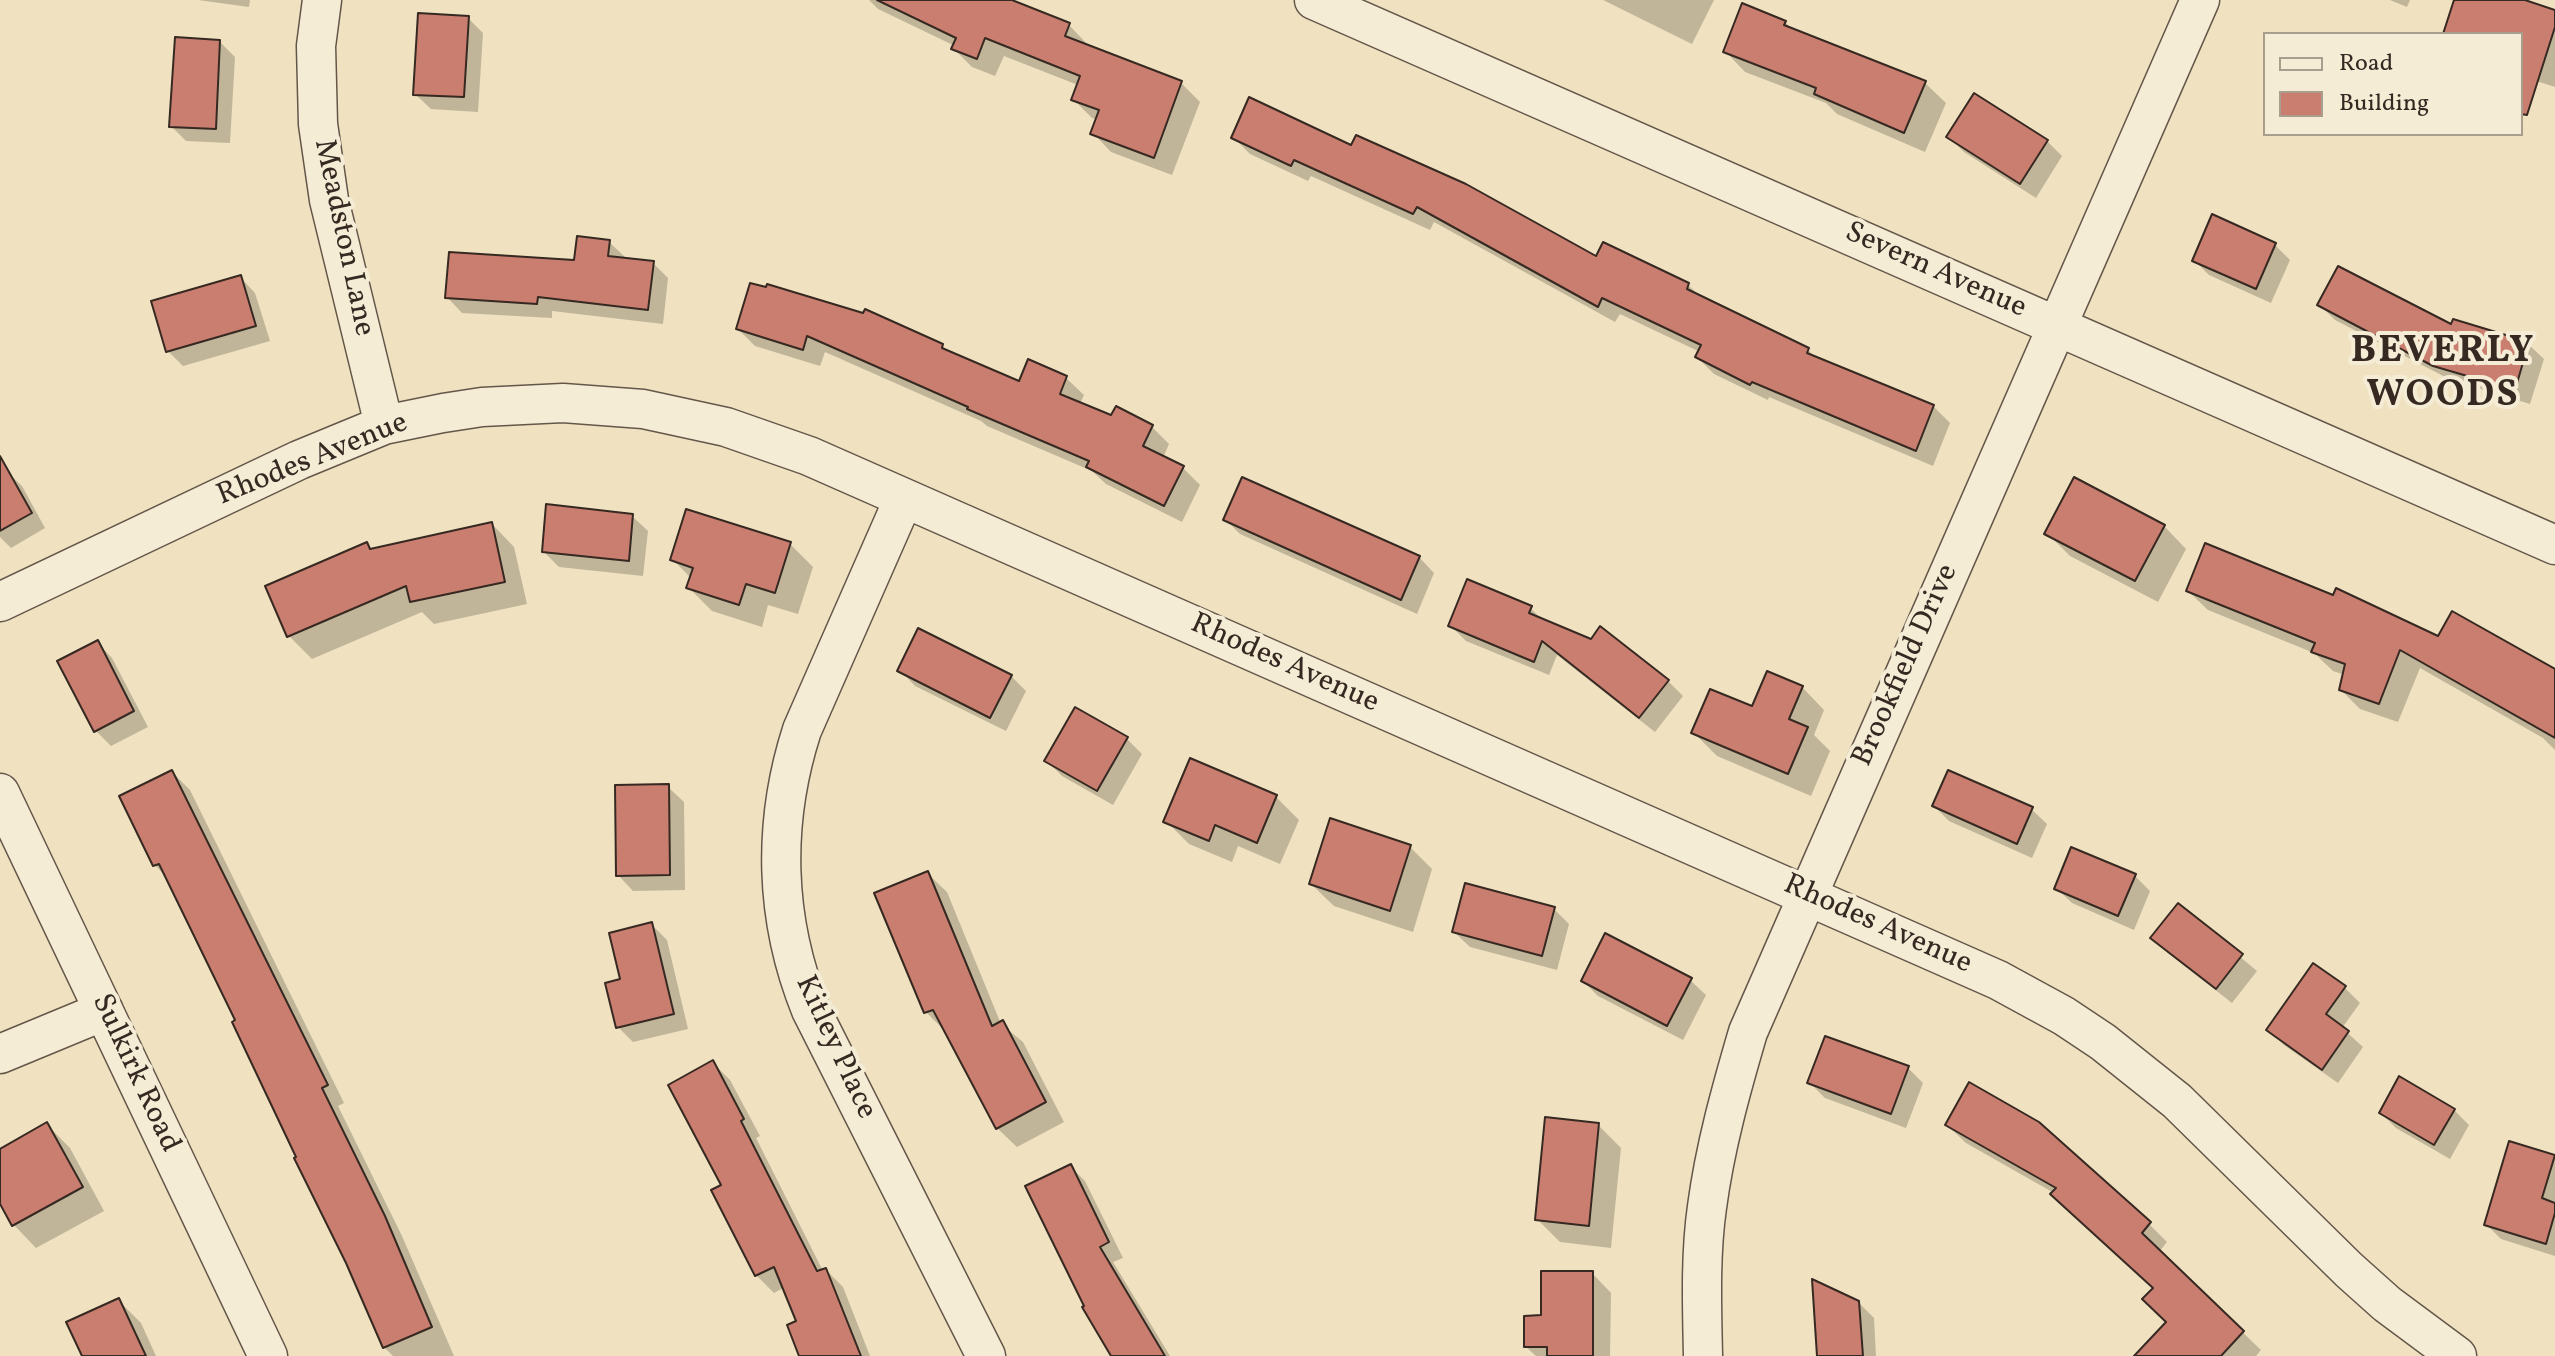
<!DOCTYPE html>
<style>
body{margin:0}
#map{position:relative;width:2555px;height:1356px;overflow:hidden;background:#f0e2c0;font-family:Vollkorn,serif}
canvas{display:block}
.legend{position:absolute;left:2263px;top:32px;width:260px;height:104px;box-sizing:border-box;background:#f5ecd6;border:2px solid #a99e8e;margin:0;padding:10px 14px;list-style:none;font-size:24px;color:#362922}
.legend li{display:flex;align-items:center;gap:16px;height:40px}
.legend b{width:40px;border:2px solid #a99e8e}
</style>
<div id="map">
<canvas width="2555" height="1356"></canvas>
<ul class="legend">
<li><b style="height:10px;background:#f5ecd6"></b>Road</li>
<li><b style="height:22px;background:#ca7e6f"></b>Building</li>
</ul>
</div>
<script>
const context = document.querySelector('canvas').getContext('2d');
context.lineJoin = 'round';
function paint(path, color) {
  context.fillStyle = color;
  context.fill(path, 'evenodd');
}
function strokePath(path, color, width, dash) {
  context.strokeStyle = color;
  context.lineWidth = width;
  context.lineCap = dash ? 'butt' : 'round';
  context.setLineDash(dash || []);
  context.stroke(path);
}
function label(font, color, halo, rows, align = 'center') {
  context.font = font + ' Vollkorn,serif';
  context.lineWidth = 8;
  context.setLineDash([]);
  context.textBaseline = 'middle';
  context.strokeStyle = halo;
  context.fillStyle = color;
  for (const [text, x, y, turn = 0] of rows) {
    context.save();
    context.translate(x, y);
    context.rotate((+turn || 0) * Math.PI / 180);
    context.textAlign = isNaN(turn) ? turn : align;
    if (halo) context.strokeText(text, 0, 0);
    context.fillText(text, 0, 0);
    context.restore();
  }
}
const shadow = new Path2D(`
 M198 0H250L249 7Z
 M869 0H1006L1069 25 1087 44 1086 46 1181 83 1200 102 1172 175 1111 152 1093 133 1098 120 1092 118 1073 99 1078 85 1004 56 995 76 972 67 954 49 955 46 878 9Z
 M1603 0H1714L1692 44Z
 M2390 0H2410L2407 7Z
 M2456 0H2519L2555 12V87L2521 76V34H2445Z
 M468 18 483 33 478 112 431 109 415 94Z
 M1785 22 1794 31 1925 83 1946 103 1925 152 1837 114 1826 103 1745 72 1725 51Z
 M220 42 235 57 230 143 186 141 171 126Z
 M1233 137 1597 259 1688 285 1702 298 1808 350 1818 360 1933 406 1950 423 1933 466 1769 397 1768 400 1714 374 1697 357 1700 352 1620 314 1615 322 1434 222 1430 230 1311 176 1308 181 1250 154Z
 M1949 137 2047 141 2062 156 2036 198 1964 152Z
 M609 242 625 257 624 260 653 263 668 278 663 324 552 311V318L462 313 447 297 576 262Z
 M2275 245 2290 260 2271 303 2209 275 2194 260Z
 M240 277 255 293 270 341 183 366 168 351Z
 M2320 305 2452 327 2528 344 2544 359 2530 404 2451 380 2335 320Z
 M738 329 942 346 949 353 1020 383 1066 378 1084 395 1080 404 1112 418 1152 427 1169 444 1163 458 1183 468 1200 485 1182 522 1106 484 1092 471 987 426 981 421 825 352 820 366 755 346Z
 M6 471 22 486 45 528 11 548 0 537V474Z
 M632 516 648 531 643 576 559 567 544 552Z
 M1225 519 1419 557 1434 573 1417 614 1240 534Z
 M492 524 514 547 527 604 434 624 422 612 312 659 289 636 367 544 373 551Z
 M2164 526 2186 549 2158 602 2070 556 2047 533Z
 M790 544 813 567 798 614 768 605 762 627 712 611 689 588 692 579 673 560Z
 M2206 545 2555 697V750L2543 738 2420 668 2398 722 2360 709 2341 690 2345 675 2333 671 2314 653 2208 610 2188 591Z
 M1530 608 1544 621 1668 681 1683 696 1655 732 1557 655 1549 675 1466 641 1451 626Z
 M97 642 112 658 148 727 111 746 96 731Z
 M900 670 1011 676 1026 691 1006 731 915 686Z
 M1802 687 1824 710 1814 735 1830 751 1811 796 1717 756 1694 733Z
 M1127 739 1142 754 1113 805 1062 776 1047 761Z
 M172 772 190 790 344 1103 338 1106 402 1236 454 1356H393L384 1347 238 1021 168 879 155 865Z
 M668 787 684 802 685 890 633 891 618 875Z
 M1276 797 1299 820 1280 864 1238 846 1232 862 1189 844 1166 821Z
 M1934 806 2031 809 2047 824 2032 858 1949 821Z
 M1410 847 1432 869 1413 932 1334 906 1311 884Z
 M927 873 947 892 1001 1024 1023 1042 1064 1122 1017 1147 997 1128 946 1032 926 1012Z
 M2135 876 2150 891 2134 930 2072 903 2056 888Z
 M2178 905 2257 971 2232 1003 2168 953 2153 938Z
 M1554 909 1569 924 1557 970 1470 947 1454 932Z
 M652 925 667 940 688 1029 633 1042 618 1027Z
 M2314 966 2345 988 2360 1003 2342 1028 2363 1047 2338 1083 2284 1045 2269 1030Z
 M1690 980 1706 995 1683 1040 1598 996 1583 981Z
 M713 1063 730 1080 760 1136 756 1138 823 1271 826 1270 843 1287 870 1356H801L799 1323 785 1287 774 1293 756 1275 724 1186Z
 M1908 1068 1923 1083 1906 1128 1825 1098 1810 1083Z
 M2454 1110 2469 1125 2450 1159 2396 1128 2381 1113Z
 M47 1125 70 1148 104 1211 36 1248 14 1225 0 1200V1151Z
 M1598 1125 1621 1148 1611 1248 1560 1242 1537 1219Z
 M1947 1125 2149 1224 2167 1242 2159 1252 2261 1350 2256 1356H2148L2168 1322 2155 1289 2054 1193 1966 1143Z
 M2554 1157 2555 1158V1256L2501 1239 2486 1224Z
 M1070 1166 1085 1181 1123 1258 1113 1262 1170 1356H1113Z
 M1592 1273 1611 1293 1610 1356H1536L1526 1347 1543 1317Z
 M118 1300 141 1323 156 1356H84Z
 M1858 1302 1874 1318 1876 1356H1819Z`);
const building = new Path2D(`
 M877 0H1012L1070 23 1065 36 1182 81 1154 158 1090 134 1099 110 1071 100 1080 76 985 38 977 59 951 49 956 38Z
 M2454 0H2525L2555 10V27L2527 115 2521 114V34H2443Z
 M1742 3 1786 21 1784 25 1926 81 1904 133 1814 94 1816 88 1723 52Z
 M418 13 469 16 464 97 413 95Z
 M175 37 220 40 216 129 169 127Z
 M1974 93 2048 140 2020 184 1946 137Z
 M1249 97 1351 145 1356 135 1466 184 1596 256 1603 242 1689 283 1687 289 1809 348 1807 353 1934 405 1916 451 1752 382 1750 385 1695 357 1701 345 1602 298 1598 307 1417 207 1413 214 1294 160 1291 166 1231 138Z
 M2212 214 2276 243 2256 289 2192 261Z
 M577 236 610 240 608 256 654 261 648 310 538 297 537 304 445 298 449 252 574 260Z
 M2338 266 2451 324 2453 319 2529 342 2515 390 2433 366 2317 305Z
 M241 275 256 326 166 352 151 301Z
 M750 283 766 287 767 284 863 313 865 309 943 344 942 348 1019 381 1028 359 1067 376 1060 394 1111 415 1116 406 1153 425 1143 446 1184 466 1164 506 1086 467 1089 461 967 409 968 407 807 336 803 350 736 329Z
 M0 456 32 513 0 531Z
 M1242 477 1420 556 1401 600 1223 520Z
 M2074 477 2165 525 2135 581 2044 534Z
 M546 504 633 514 629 561 542 552Z
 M686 509 791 542 775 593 746 584 739 605 686 588 693 568 670 560Z
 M492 522 505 582 410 602 406 586 287 637 265 586 367 542 370 549Z
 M2205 543 2333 595 2336 588 2438 636 2452 611 2555 669V738L2400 650 2379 704 2339 690 2345 664 2311 652 2315 643 2186 591Z
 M1467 579 1532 606 1529 613 1591 639 1600 626 1669 680 1639 718 1542 641 1534 662 1448 626Z
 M918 628 1012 675 990 718 897 671Z
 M98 640 134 711 94 732 57 661Z
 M1767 671 1803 686 1789 719 1808 727 1788 774 1691 733 1710 689 1752 706Z
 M1075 707 1128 737 1097 791 1044 761Z
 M1190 758 1277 795 1257 843 1215 825 1209 841 1163 822Z
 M172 770 328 1085 322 1088 385 1216 432 1327 383 1348 346 1263 294 1158 296 1157 232 1022 235 1020 159 864 153 866 119 796Z
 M1948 770 2033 807 2017 844 1932 806Z
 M669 784 670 875 616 876 615 785Z
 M1330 818 1411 845 1390 911 1309 884Z
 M2071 847 2136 874 2118 916 2054 889Z
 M928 871 992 1026 1003 1020 1046 1102 996 1129 933 1010 924 1013 874 893Z
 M1465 883 1555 907 1542 956 1452 932Z
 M2178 903 2243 954 2216 989 2150 938Z
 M652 922 674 1014 616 1028 605 983 620 979 609 933Z
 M1605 933 1692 978 1667 1026 1581 981Z
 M2313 963 2346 986 2326 1014 2349 1031 2322 1070 2266 1030Z
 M1825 1036 1909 1066 1891 1114 1807 1083Z
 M713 1060 744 1119 741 1121 817 1271 826 1268 861 1356H799L787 1325 796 1321 774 1267 755 1276 711 1190 721 1185 668 1085Z
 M2399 1076 2455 1109 2434 1145 2379 1113Z
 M1969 1082 2039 1122 2151 1222 2142 1233 2244 1331 2221 1356H2134L2166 1322 2142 1299 2153 1288 2050 1194 2056 1188 1945 1125Z
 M1545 1117 1599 1123 1589 1226 1535 1220Z
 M47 1122 83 1187 12 1226 0 1204V1149Z
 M2509 1141 2555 1155 2542 1198 2555 1203V1213L2546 1244 2484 1225Z
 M1071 1164 1109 1242 1100 1247 1165 1356H1111L1082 1307 1084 1306 1025 1186Z
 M1541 1271H1593V1356H1547V1347H1524V1316L1541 1315Z
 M1812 1279 1859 1301 1863 1356H1817Z
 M119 1298 146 1356H82L66 1322Z`);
const street = new Path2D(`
 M322 0 316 46 318 124 329 200 384 425
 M1314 0 2555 545
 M904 498 802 730C772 823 774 919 811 1010L986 1356
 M0 602 299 460 384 425 443 413 482 407 563 403 643 409 726 427 809 456 1998 980 2064 1016 2103 1042 2177 1101 2349 1270 2387 1304 2457 1356
 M0 793 268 1356
 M0 1054 104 1011
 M1703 1356C1702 1307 1700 1256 1707 1207 1715 1147 1731 1090 1748 1032L2200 0`);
const streetNames = [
 ["Meadston Lane",342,238,78],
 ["Severn Avenue",1935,272,24],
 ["Rhodes Avenue",313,461,-22],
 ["Rhodes Avenue",1284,665,24],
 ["Brookfield Drive",1907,666,-66],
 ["Rhodes Avenue",1877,926,24],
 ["Kitley Place",834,1048,65],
 ["Sulkirk Road",134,1074,65]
];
const districtNames = [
 ["BEVERLY",2443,354],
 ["WOODS",2443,398]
];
paint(shadow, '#0003');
paint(building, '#ca7e6f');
strokePath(building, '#362922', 2);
strokePath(street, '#64574a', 41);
strokePath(street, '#f5ecd6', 38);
label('30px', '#362922', '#f5ecd6', streetNames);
context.letterSpacing = '2px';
label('bold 38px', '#362922', '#f5ecd6', districtNames);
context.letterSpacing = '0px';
</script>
